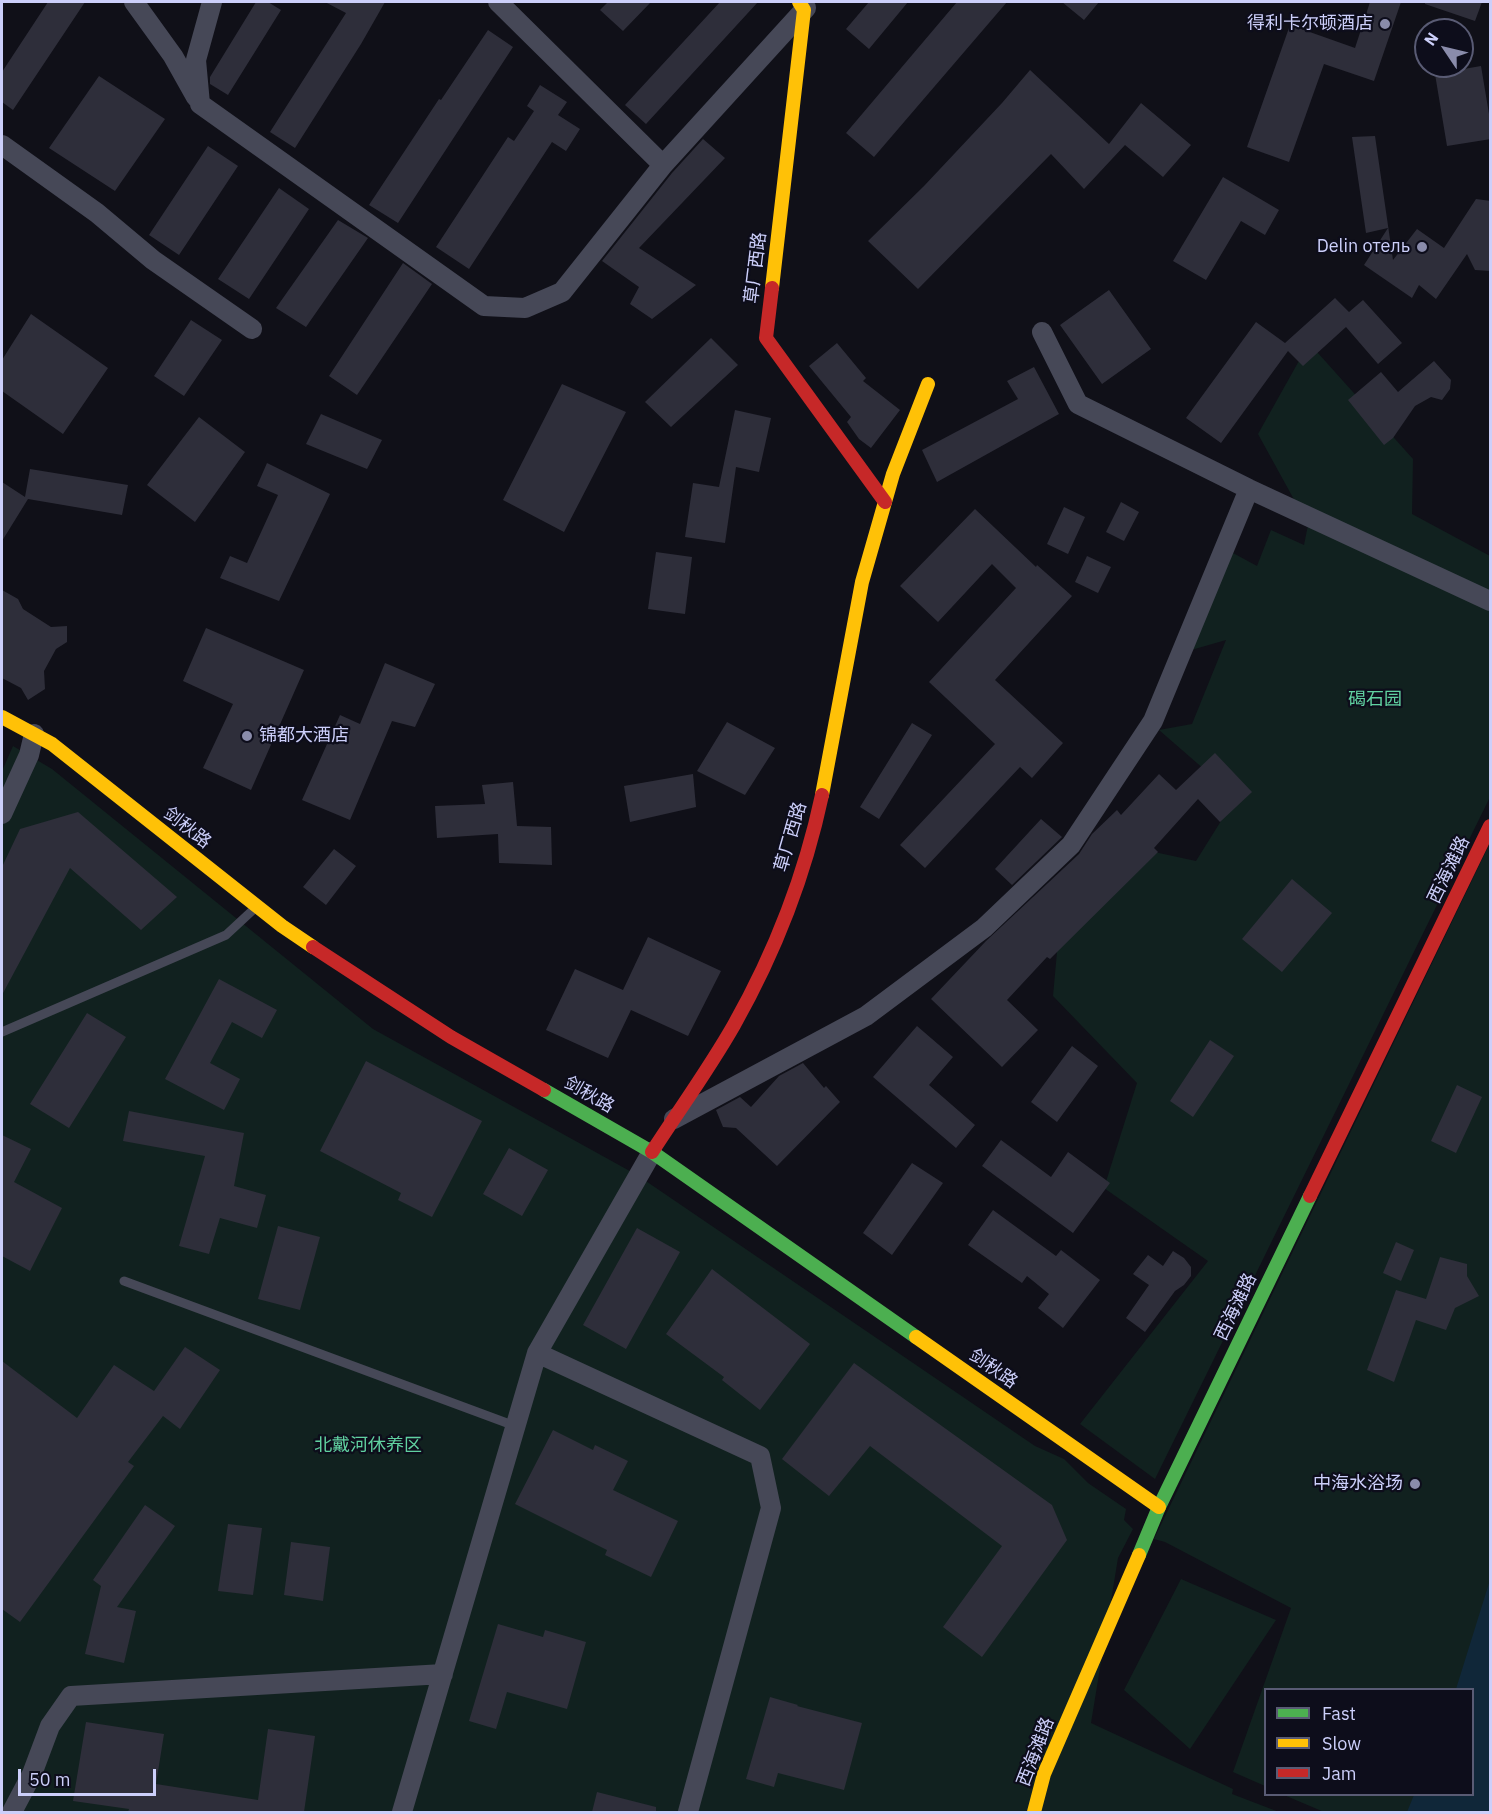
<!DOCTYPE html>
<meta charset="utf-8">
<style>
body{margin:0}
#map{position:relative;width:1492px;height:1814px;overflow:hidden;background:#101018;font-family:"IBM Plex Sans",sans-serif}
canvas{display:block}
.frame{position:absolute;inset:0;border:3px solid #cccffa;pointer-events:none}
.legend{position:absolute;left:1264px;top:1688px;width:210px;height:108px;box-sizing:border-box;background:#0d0d1b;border:2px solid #595b74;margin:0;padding:8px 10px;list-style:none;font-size:18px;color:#cccffa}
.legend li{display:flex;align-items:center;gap:12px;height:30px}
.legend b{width:30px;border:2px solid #595b74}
.north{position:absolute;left:1414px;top:18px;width:60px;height:60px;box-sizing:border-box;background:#0d0d1b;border:2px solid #595b74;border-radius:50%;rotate:305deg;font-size:16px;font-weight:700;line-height:24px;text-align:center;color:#cccffa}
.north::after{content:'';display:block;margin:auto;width:21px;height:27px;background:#8a8cab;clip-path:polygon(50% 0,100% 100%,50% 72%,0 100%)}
.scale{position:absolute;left:18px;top:1769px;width:138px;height:27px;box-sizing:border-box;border:3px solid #cccffa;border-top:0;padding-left:8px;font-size:18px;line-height:21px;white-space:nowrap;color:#cccffa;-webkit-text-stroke:4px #0d0d1b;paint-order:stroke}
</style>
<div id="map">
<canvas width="1492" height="1814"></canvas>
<div class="frame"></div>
<ul class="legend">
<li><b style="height:8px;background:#4caf50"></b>Fast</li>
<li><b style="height:8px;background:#ffc107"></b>Slow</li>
<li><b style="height:8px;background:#c62828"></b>Jam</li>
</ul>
<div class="north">N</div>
<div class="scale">50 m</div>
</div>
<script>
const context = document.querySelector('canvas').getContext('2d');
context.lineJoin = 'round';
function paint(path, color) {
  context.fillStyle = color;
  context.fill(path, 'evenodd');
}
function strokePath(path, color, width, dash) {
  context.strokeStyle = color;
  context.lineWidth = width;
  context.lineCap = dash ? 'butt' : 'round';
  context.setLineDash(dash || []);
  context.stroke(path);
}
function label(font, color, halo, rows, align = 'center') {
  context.font = font + ' "IBM Plex Sans","Noto Sans SC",sans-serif';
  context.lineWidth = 4.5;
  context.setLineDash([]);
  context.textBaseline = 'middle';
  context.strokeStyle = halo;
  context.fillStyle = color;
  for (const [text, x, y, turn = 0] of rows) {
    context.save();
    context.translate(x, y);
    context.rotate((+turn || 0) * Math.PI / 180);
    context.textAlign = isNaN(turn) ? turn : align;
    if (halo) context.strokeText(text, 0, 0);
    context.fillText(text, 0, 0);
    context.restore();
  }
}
const green = new Path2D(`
 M1309 343 1413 459 1412 514 1490 556V797L1155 1479 1080 1424 1208 1261 1104 1188 1137 1083 1053 996 1058 941 1145 850 1196 861 1236 797 1159 730 1192 724 1226 640 1174 655 1233 553 1257 566 1271 530 1304 545 1308 525 1258 434Z
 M13 746 52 769 373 1029 637 1175 1035 1446 1064 1459 1088 1483 1126 1509 1124 1520 1133 1529 1118 1558 1091 1723 1233 1789 1232 1794 1279 1812H2V771Z
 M1490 843V1616L1463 1689 1266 1690 1265 1786 1233 1772 1291 1608 1165 1542 1154 1539Z
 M1181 1579 1276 1620 1190 1749 1124 1690Z
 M1284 1795H1424L1418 1812H1324Z`);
const water = new Path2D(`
 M1490 1580V1812H1407L1414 1795 1472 1794V1690L1456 1689Z`);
const building = new Path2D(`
 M48 2H85L13 110 2 102V72Z
 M256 2H268L281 10 228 95 210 84V77Z
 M325 2H385L361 44 295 148 270 132 346 13Z
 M608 2H651L623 31 600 10Z
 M720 2H758L646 124 625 105Z
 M869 2H908L869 49 846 29Z
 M957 2H1007L874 157 846 133Z
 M1062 2H1099L1084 20Z
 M1370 2H1401L1374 81 1324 64 1289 162 1247 147 1290 25 1355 48Z
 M1425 2H1482L1475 21 1425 4Z
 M488 30 513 47 398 223 369 205 439 99 441 100Z
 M1481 66 1491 126V139L1447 146 1435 74Z
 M1030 70 1109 144 1141 103 1191 145 1163 177 1125 145 1084 189 1051 154 918 289 868 241 924 186 1002 103Z
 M99 76 165 119 115 191 49 148Z
 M540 85 567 102 558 115 580 129 566 151 552 142 469 269 436 247 508 137 514 141 534 111 527 106Z
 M1375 136 1393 260 1417 229 1444 248 1476 199 1491 201V271L1475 270 1467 254 1436 299 1419 285 1412 298 1364 265 1388 228 1366 233 1352 137Z
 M703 139 725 158 639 248 696 285 652 319 630 304 639 287 602 261 672 173Z
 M208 146 238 166 179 255 149 235Z
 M1223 177 1279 210 1265 235 1241 221 1206 280 1173 261Z
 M279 188 309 209 249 299 218 279Z
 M338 220 368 238 306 327 276 308Z
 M403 263 432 284 357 395 329 376Z
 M1109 290 1151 349 1102 384 1060 325Z
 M1335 298 1349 312 1363 300 1402 343 1378 364 1346 327 1303 366 1288 351 1221 443 1186 418 1256 322 1285 343Z
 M31 314 108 368 63 434 2 391V360Z
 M191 320 222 340 184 396 154 376Z
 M711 338 738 365 671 427 645 402Z
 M837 343 866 378 863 381 900 410 871 448 859 439 847 422 851 417 809 366Z
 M1434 361 1451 380 1450 389 1442 400 1431 397 1415 406 1393 438 1384 445 1348 400 1381 372 1398 392Z
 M1034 367 1059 414 937 482 922 450 1018 399 1007 381Z
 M562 384 626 412 564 532 503 500Z
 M735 410 771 418 759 472 736 467 725 543 685 537 693 483 719 487Z
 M321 414 382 440 367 469 306 444Z
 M199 417 245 452 195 522 147 485Z
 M267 463 330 494 279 601 220 578 230 556 247 563 278 495 257 486Z
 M30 469 128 485 122 515 28 499 2 541V482L25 497Z
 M1121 502 1139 512 1124 541 1106 532Z
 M1064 507 1085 517 1068 554 1047 544Z
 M975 509 1036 567 1037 565 1072 596 995 680 1063 743 1032 778 1020 767 925 868 900 845 995 744 929 682 1016 588 992 564 938 622 900 586Z
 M656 552 692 557 685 614 648 609Z
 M1087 556 1111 567 1098 593 1075 582Z
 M2 590 18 599 23 609 51 627 67 626V642L56 649 44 671 45 689 28 700 21 688 2 678Z
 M206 628 304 670 251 790 203 768 233 704 183 681Z
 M385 663 435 684 415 727 392 721 350 820 302 800 340 715 360 724Z
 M727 722 775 748 745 795 697 771Z
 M912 723 932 735 879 819 860 807Z
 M1215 753 1252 792 1220 822 1198 799 1154 848 1158 852 1050 959 1047 957 1007 1000 1038 1030 1002 1067 931 999 986 941 1079 854 1092 834 1117 810 1121 815 1159 774 1176 790Z
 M693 774 696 807 630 822 624 786Z
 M513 782 517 826 551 827 552 865 499 863 498 834 437 838 435 806 485 804 482 785Z
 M78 812 177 897 141 930 70 868 2 995V867L20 829Z
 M1041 819 1062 837 1012 885 995 869Z
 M334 849 356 866 326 905 303 887Z
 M1292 879 1332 913 1282 972 1242 939Z
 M648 937 721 971 688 1036 631 1010 608 1058 546 1030 575 969 623 990Z
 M219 979 277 1010 262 1038 232 1022 210 1063 240 1079 224 1110 165 1079Z
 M87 1013 126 1037 69 1128 30 1104Z
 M917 1026 953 1057 929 1085 975 1125 956 1148 873 1077Z
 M1210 1040 1234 1056 1193 1117 1170 1101Z
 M1072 1046 1098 1066 1057 1122 1031 1102Z
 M366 1061 482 1121 432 1217 398 1200 401 1193 320 1151Z
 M803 1063 824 1088 826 1086 840 1102 777 1166 736 1128 723 1127 716 1110 740 1097 751 1107 779 1076Z
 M1457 1085 1482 1097 1456 1153 1431 1141Z
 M129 1111 244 1133 234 1186 266 1195 257 1228 220 1218 209 1254 179 1246 205 1156 123 1141Z
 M2 1135 31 1149 14 1182 62 1208 30 1271 2 1256Z
 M1001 1140 1051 1177 1068 1152 1110 1183 1073 1233 982 1166Z
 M509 1148 548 1170 522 1216 483 1194Z
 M912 1163 943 1183 892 1255 863 1233Z
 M993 1210 1056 1256 1061 1250 1100 1280 1063 1328 1038 1308 1049 1294 1027 1276 1022 1283 968 1245Z
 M278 1226 320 1237 300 1310 258 1299Z
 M637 1228 680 1252 626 1349 583 1325Z
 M1396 1242 1414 1250 1401 1281 1383 1273Z
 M1173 1251 1184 1258 1191 1267V1276L1184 1285 1175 1291 1145 1332 1126 1318 1149 1285 1133 1274 1148 1255 1163 1266Z
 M1440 1257 1467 1264V1276L1479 1296 1455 1308 1446 1330 1416 1320 1394 1382 1367 1370 1396 1290 1426 1299Z
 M712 1269 810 1344 760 1410 722 1380 724 1377 666 1334Z
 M185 1347 220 1370 180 1429 163 1416 128 1462 134 1466 20 1622 2 1609V1361L77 1418 114 1365 154 1391Z
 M854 1363 1052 1505 1067 1540 982 1657 943 1627 1002 1546 870 1446 829 1496 782 1459Z
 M553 1430 593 1450 595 1445 628 1461 613 1490 678 1521 651 1577 605 1555 607 1550 515 1504Z
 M145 1505 175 1526 117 1607 136 1611 124 1663 85 1654 101 1586 93 1580Z
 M228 1524 262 1528 253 1595 218 1591Z
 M291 1542 330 1547 323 1601 284 1595Z
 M498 1624 543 1637 545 1630 586 1642 567 1709 507 1692 496 1729 469 1721Z
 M770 1697 798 1705 797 1706 862 1723 844 1790 778 1773 774 1787 746 1779Z
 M86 1722 164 1734 156 1784 258 1800 268 1729 315 1736 304 1812H128L129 1809 73 1801Z
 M597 1792 656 1807V1812H592Z`);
const lane = new Path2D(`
 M2 1032 226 935 254 909
 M124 1281 515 1426`);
const street = new Path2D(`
 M134 2 173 56 196 97
 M212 2 196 60 200 104 484 306 525 308 562 292 663 165 806 8
 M498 2 663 165
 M2 145 97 213 153 260 252 329
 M1042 332 1078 404 1249 489 1490 601
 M2 814 29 755 34 734
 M674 1119 866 1016 984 928 1071 845 1153 721 1249 489
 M537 1353 760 1456 771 1508 688 1812
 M12 1812 32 1774 50 1726 71 1696 443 1674
 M402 1812 537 1353 652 1152`);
const fast = new Path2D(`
 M544 1090 652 1152 916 1337
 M1139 1555 1159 1507 1310 1196`);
const slow = new Path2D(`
 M772 288 804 10 799 2
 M2 717 52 744 282 926 313 947
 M822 795 862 582 893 474 928 384
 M916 1337 1159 1507
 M1034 1812 1044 1774 1139 1555`);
const jam = new Path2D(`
 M772 288 766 338 885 502
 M313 947 451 1037 544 1090
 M652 1152C679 1110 709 1069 734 1025 774 954 805 875 822 795
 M1310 1196 1490 826`);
const markers = [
 [1385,24,6,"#8a8cab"],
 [1422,247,6,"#8a8cab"],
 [247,736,6,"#8a8cab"],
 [1415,1484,6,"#8a8cab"]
];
const poiNames = [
 ["得利卡尔顿酒店",1373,24],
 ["Delin отель",1410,247],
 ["锦都大酒店",259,736,"left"],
 ["中海水浴场",1403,1484]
];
const streetNames = [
 ["草厂西路",756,268,-83],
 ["剑秋路",187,828,38],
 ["草厂西路",791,837,-74],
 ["西海滩路",1449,870,-64],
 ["剑秋路",589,1095,30],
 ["西海滩路",1236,1307,-64],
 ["剑秋路",993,1369,35],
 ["西海滩路",1036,1752,-69]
];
const parkNames = [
 ["碣石园",1375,700],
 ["北戴河休养区",368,1446]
];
paint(green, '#11211f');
paint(water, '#102739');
paint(building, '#2e2e3a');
strokePath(lane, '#464857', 9);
strokePath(street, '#464857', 20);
strokePath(fast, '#4caf50', 14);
strokePath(slow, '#ffc107', 14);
strokePath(jam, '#c62828', 14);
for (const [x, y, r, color] of markers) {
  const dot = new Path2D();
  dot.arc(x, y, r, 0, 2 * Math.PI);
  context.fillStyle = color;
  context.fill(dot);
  strokePath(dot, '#0d0d1b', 2);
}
label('18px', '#cccffa', '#0d0d1b', poiNames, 'right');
label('18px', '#cccffa', '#0d0d1b', streetNames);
label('18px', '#60d1a0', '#0d0d1b', parkNames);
</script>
